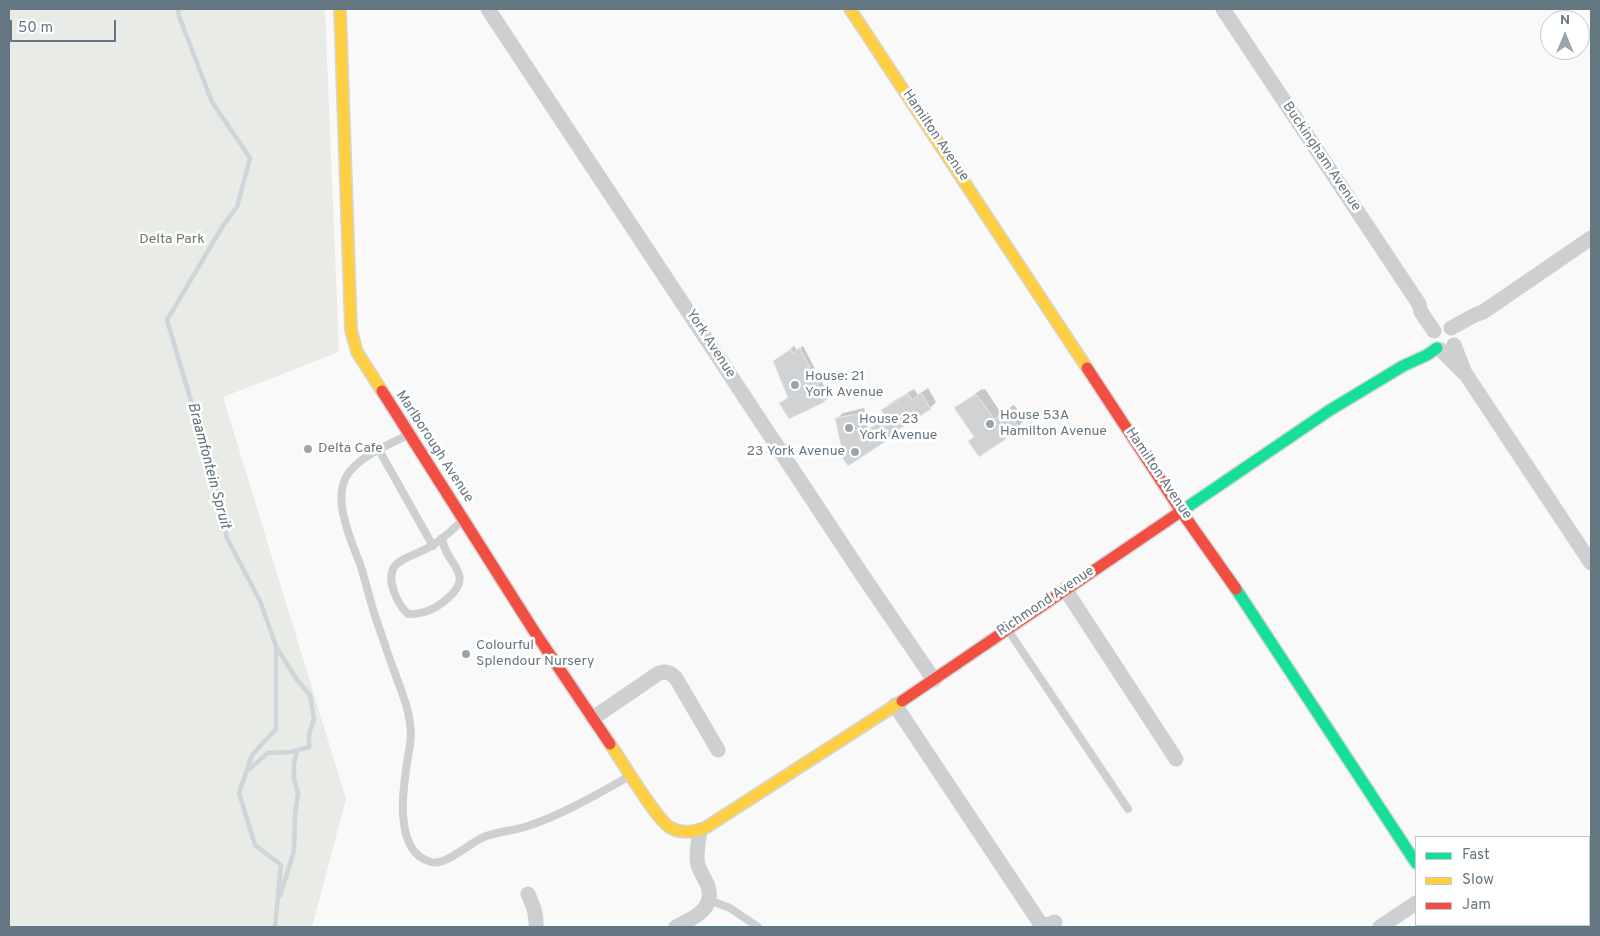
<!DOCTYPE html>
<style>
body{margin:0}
#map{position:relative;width:1600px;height:936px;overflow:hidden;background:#f9f9f9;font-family:Overpass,sans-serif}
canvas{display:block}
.frame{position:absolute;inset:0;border:10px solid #657683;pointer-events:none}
.legend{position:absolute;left:1415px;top:836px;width:175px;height:90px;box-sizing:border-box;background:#fff;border:1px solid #c1c8cd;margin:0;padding:6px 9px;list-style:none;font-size:15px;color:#657683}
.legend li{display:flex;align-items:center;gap:10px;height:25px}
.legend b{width:25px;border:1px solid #c1c8cd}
.north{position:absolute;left:1540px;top:10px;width:50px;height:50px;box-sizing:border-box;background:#fff;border:1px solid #c1c8cd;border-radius:50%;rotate:0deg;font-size:14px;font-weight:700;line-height:20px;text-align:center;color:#657683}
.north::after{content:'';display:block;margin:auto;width:18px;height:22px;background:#99a4ac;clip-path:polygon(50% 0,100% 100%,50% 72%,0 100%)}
.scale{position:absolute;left:10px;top:20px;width:106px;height:22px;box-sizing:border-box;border:2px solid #657683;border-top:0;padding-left:6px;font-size:15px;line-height:18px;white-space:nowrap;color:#657683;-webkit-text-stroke:4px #fff;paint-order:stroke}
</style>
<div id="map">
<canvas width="1600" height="936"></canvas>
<div class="frame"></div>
<ul class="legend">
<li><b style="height:6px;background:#16e098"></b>Fast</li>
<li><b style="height:6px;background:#ffcf43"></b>Slow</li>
<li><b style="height:6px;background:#f24e42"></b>Jam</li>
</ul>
<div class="north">N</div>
<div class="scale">50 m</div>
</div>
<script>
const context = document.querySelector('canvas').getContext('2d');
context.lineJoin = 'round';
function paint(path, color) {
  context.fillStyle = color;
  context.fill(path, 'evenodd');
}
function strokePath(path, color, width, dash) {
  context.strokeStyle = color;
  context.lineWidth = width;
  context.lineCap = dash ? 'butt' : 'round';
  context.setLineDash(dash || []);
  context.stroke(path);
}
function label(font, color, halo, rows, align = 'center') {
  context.font = font + ' Overpass,sans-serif';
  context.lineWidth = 5;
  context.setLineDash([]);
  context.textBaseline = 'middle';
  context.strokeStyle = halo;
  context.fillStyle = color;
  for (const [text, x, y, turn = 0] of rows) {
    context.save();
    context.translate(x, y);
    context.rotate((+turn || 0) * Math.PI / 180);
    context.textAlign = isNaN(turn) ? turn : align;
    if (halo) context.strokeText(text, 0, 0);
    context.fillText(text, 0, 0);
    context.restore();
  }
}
const green = new Path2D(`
 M9 9H325L339 352 223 397 346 799 312 927H9Z`);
const shadow = new Path2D(`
 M794 346 797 350 803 346 824 386 828 383 832 392 825 401 790 417 781 403 789 397 775 361Z
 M928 388 936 402 930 408 896 430 897 431 891 437 848 465 843 451 836 419 843 413 864 408 868 429 887 417 883 410 889 404 914 389 918 395Z
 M982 389 983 390 985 389 1001 413 1014 405 1025 420 1005 438 975 437 956 408 963 402Z`);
const stream = new Path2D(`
 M178 9 179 16 212 102 250 158 237 207 224 224 167 320 214 478 227 538 260 601 276 646V729L252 755 239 793 255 845 281 865 275 927
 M248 770 268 753 291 752 309 747V734L314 719 310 695 297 680 277 648
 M280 896 294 851 295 814 298 793 294 779V764L297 751`);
const building = new Path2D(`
 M800 348 820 388 824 386 830 396 824 399 825 402 789 419 779 403 788 398 773 361 791 349 793 353Z
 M921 393 931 409 890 435 891 438 848 466 839 453 842 451 835 418 858 414 862 434 887 418 881 410 908 394 912 400Z
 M975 395V396L977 395 994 419 1007 411 1019 428 1005 437 1006 439 979 457 968 441 974 437 954 408Z`);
const lane = new Path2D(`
 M408 435C389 444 356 458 346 477 333 502 351 540 360 564 366 582 370 601 376 619 382 635 387 652 393 668 402 693 414 718 410 745 405 775 389 851 431 862 446 866 469 843 484 837 498 831 514 831 528 826 564 814 597 794 630 776
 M379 450 433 546
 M442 538C445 565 477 573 447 599 434 610 424 614 408 614 398 605 386 581 394 567 400 558 421 553 431 546 442 540 452 530 462 521
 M1008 630 1128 809
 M709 900 730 908 758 927`);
const street = new Path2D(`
 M488 9 863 576 934 680
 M1223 9 1419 304 1421 312 1434 331
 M1451 328 1475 315 1483 312 1591 238
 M1454 345 1465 373 1591 563
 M1441 350 1464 373
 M1065 589 1176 759
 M895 705 1040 923 1047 925 1055 922
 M593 718 659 673C667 670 673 674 677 680L718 750
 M528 894C533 905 537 915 536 927
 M1457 925 1459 927
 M676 927C693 918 715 910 708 886 705 879 700 872 698 865 695 854 699 841 700 830
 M1380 927 1416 903`);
const fast = new Path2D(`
 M1183 510 1330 410 1403 366 1427 355 1437 348
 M1236 589 1416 863`);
const slow = new Path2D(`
 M340 9 351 330 357 352 382 391
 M850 9 1087 368
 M610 744C622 761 657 821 671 828 682 834 694 832 705 828L902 701`);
const jam = new Path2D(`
 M1087 368 1181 511 1236 589
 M382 391 534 631 610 744
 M902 701 1183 510`);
const markers = [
 [795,385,5,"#99a4ac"],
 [990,424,5,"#99a4ac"],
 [849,428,5,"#99a4ac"],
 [308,449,5,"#99a4ac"],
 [855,452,5,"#99a4ac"],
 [466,654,5,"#99a4ac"]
];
const streetNames = [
 ["Hamilton Avenue",935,136,56],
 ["Buckingham Avenue",1321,157,56],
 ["York Avenue",710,344,57],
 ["Marlborough Avenue",434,447,57],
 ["Hamilton Avenue",1158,474,56],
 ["Richmond Avenue",1046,602,-34]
];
const parkNames = [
 ["Delta Park",172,240]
];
const poiNames = [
 ["House: 21",805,377],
 ["York Avenue",805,393],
 ["House 53A",1000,416],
 ["Hamilton Avenue",1000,432],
 ["House 23",859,420],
 ["York Avenue",859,436],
 ["Delta Cafe",318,449],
 ["23 York Avenue",845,452,"right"],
 ["Colourful",476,646],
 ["Splendour Nursery",476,662]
];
const waterNames = [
 ["Braamfontein Spruit",208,466,75]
];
paint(green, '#e8ebe6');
paint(shadow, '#0003');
strokePath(stream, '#ced6d9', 4.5);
paint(building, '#d0d2d3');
strokePath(building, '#e8e8e8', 1);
strokePath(fast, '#d5d6d7', 14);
strokePath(slow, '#d5d6d7', 14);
strokePath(jam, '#d5d6d7', 14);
strokePath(lane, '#cecfd0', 8);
strokePath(street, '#cecfd0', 15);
strokePath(fast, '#16e098', 11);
strokePath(slow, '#ffcf43', 11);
strokePath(jam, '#f24e42', 11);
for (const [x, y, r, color] of markers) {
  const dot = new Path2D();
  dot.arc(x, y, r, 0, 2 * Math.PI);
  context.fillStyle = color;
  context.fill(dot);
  strokePath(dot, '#fff', 2);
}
label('14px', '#657683', '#fff', streetNames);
label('14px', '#687a64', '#fff', parkNames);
label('14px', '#657683', '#fff', poiNames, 'left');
label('italic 15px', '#60757c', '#fff', waterNames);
</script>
